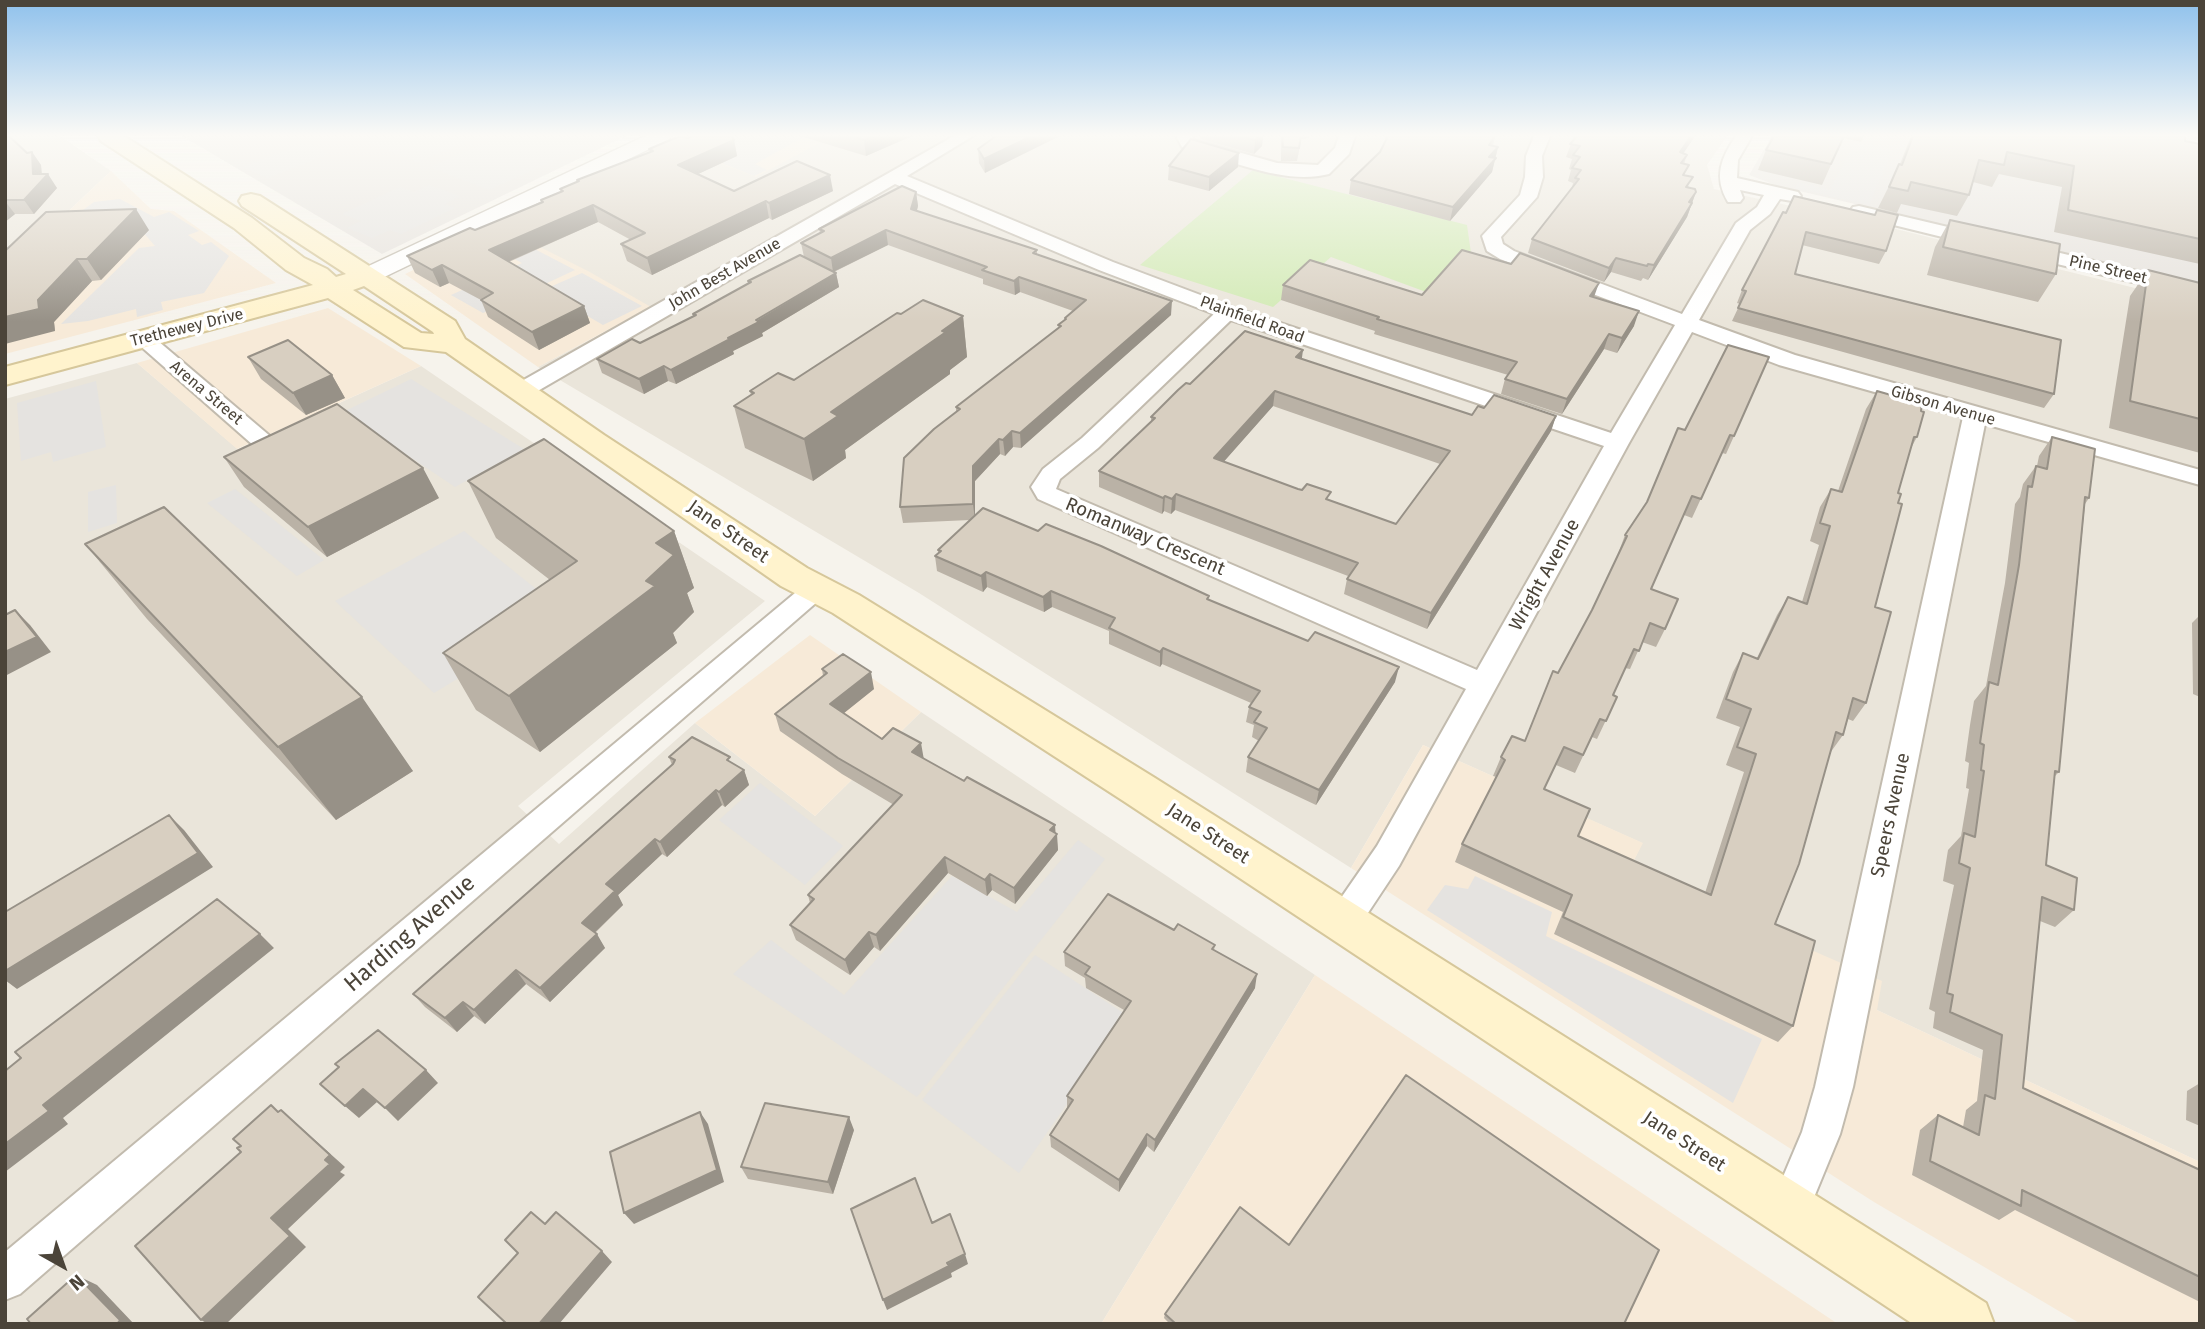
<!DOCTYPE html>
<style>
body{margin:0}
#map{position:relative;width:2205px;height:1329px;overflow:hidden;background:#f6f3ec;font-family:"Fira Sans",sans-serif}
canvas{display:block}
.frame{position:absolute;inset:0;border:7px solid #4b4439;pointer-events:none}
.north{position:absolute;left:28px;top:1231px;width:70px;height:70px;-webkit-text-stroke:5px #fff;paint-order:stroke;rotate:140deg;font-size:19px;font-weight:700;line-height:28px;text-align:center;color:#4b4439}
.north::after{content:'';display:block;margin:auto;width:24px;height:32px;background:#4b4439;clip-path:polygon(50% 0,100% 100%,50% 72%,0 100%)}
</style>
<div id="map">
<canvas width="2205" height="1329"></canvas>
<div class="frame"></div>
<div class="north">N</div>
</div>
<script>
const context = document.querySelector('canvas').getContext('2d');
context.lineJoin = 'round';
function paint(path, color) {
  context.fillStyle = color;
  context.fill(path, 'evenodd');
}
function strokePath(path, color, width, dash) {
  context.strokeStyle = color;
  context.lineWidth = width;
  context.lineCap = dash ? 'butt' : 'round';
  context.setLineDash(dash || []);
  context.stroke(path);
}
function label(font, color, halo, rows, align = 'center') {
  context.font = font + ' "Fira Sans",sans-serif';
  context.lineWidth = 7;
  context.setLineDash([]);
  context.textBaseline = 'middle';
  context.strokeStyle = halo;
  context.fillStyle = color;
  for (const [text, x, y, turn = 0] of rows) {
    context.save();
    context.translate(x, y);
    context.rotate((+turn || 0) * Math.PI / 180);
    context.textAlign = isNaN(turn) ? turn : align;
    if (halo) context.strokeText(text, 0, 0);
    context.fillText(text, 0, 0);
    context.restore();
  }
}
const residential = new Path2D(`
 M5 136H60L111 171 5 271Z
 M832 136H1727L1707 165 1714 189 1900 230 2200 304V1162L1877 1010 1629 870 1642 843 1423 745 1351 868 919 593 538 367 650 308 500 227 667 143Z
 M137 363 238 449 421 366 765 601 518 806 559 844 695 723 815 816 921 712 1315 975 1101 1324H5V399Z`);
const commercial = new Path2D(`
 M682 136H832L756 177 667 143Z
 M111 171 151 209 174 211 276 283 5 354V271Z
 M500 227 588 271 651 307 538 367 405 274Z
 M328 308 421 366 237 449 137 363Z
 M810 635 921 712 815 816 695 723Z
 M1423 745 1643 843 1629 870 1882 981 1877 1010 2200 1162V1324H2081L1874 1202 1351 868Z
 M1315 975 1838 1324H1101Z`);
const industrial = new Path2D(`
 M182 136H626L382 254Z
 M1772 136H2196L2194 155 2200 156V285L1778 186 1749 175Z`);
const green = new Path2D(`
 M1253 170 1467 225 1471 253 1437 296 1331 257 1273 307 1140 265Z`);
const parking = new Path2D(`
 M372 136H480L418 162 361 140Z
 M503 136H577L595 142 489 190 430 167Z
 M699 136H799L804 137 755 164 767 170 754 176 678 146Z
 M1854 142 1893 150 1869 205 1795 188 1798 182 1830 190Z
 M305 143 329 154 267 178 243 167Z
 M429 185 460 196 445 204 455 208 401 234 390 230 372 238 347 228 361 221 342 214 400 187 414 192Z
 M120 199 154 217 169 212 199 231 188 235 202 245 211 242 229 256 204 293 161 302 163 310 137 317 136 309 88 321 61 324 139 248 155 246 136 224 54 231 94 202Z
 M500 231 575 270 483 313 451 295 522 263 479 240Z
 M582 273 642 306 603 325 543 290Z
 M411 379 524 449 455 487 343 412Z
 M96 381 106 447 53 462 51 452 21 461 17 403Z
 M116 485 117 523 88 532V492Z
 M235 489 324 560 297 576 207 503Z
 M464 531 566 613 434 693 335 601Z
 M760 783 843 846 805 885 719 820Z
 M1078 840 1105 859 917 1097 733 974 771 940 844 995 952 876 1017 912Z
 M1475 876 1552 912 1546 936 1762 1039 1733 1103 1427 910 1445 885 1468 889Z
 M1035 955 1128 1016 1019 1173 922 1100Z`);
const minor = new Path2D(`
 M954 136H973L907 176 1113 262 1235 308 1611 433 1675 325 1500 259 1487 251 1482 236 1520 195 1525 177 1526 156 1534 136H1550L1542 156 1543 177 1537 197 1501 237 1503 244 1514 251 1682 314 1736 223 1757 207 1764 195 1740 190 1743 198 1740 202H1728C1713 177 1721 158 1736 136H1752L1738 160 1737 178 1798 192 1801 196 1792 201 1780 199 1770 214 1750 230 1699 320 1795 355 2200 470V485L1985 424 1853 1087 1840 1134 1803 1224 1789 1230 1775 1224 1769 1210 1802 1132 1815 1087 1963 417 1779 365 1692 332 1629 443 1399 866 1356 931 1344 936 1332 931 1327 921 1332 911 1377 846 1466 689 1038 499 1031 487 1043 469 1082 438 1214 314 1099 270 895 184 529 396H513L510 391 513 386ZM1231 320 1604 446 1477 670 1056 489 1060 479 1098 448Z
 M1176 136H1192L1194 140 1206 143 1277 163 1318 165 1335 148 1339 136H1355L1349 154 1329 174C1285 185 1236 162 1194 151L1182 147Z
 M1859 206 1986 236 1988 240 1979 246 1853 215 1850 211 1853 207Z
 M2022 244 2200 286V298L2015 254 2013 250 2015 246Z
 M144 333 151 335 277 442 281 447 277 452H261L137 343 134 339 137 335Z
 M816 580 825 583 829 589 825 595 20 1294 5 1300V1252L807 583Z`);
const tertiary = new Path2D(`
 M645 136H671L668 140 376 281 367 283 358 281 355 276 358 271Z`);
const secondary = new Path2D(`
 M98 136H124L252 218 304 258 327 269 336 277 346 274 242 206 239 201 242 196 251 194 260 196 455 321 465 339 604 435 807 568 859 595 1155 778 1986 1303 1994 1324H1913L1125 802 833 613 781 586 446 352 404 347 328 298 5 385V367L313 285 286 270 234 228 101 141ZM364 286 433 332 434 334 421 333 353 290Z`);
const wall = new Path2D(`
 M5 136 27 153 32 152 41 165 42 174 57 188 34 214H15L5 222Z
 M800 136H912L866 156Z
 M996 136 985 173 979 163 978 149Z
 M1201 136H1263L1262 146 1254 154 1200 139Z
 M1281 136H1309L1308 138 1301 139 1297 161H1281Z
 M1386 136H1495L1493 146 1498 147 1492 172 1450 221 1349 194 1351 180 1380 152 1385 142Z
 M1574 136H1695L1683 153 1687 155 1684 164 1685 175 1689 188 1696 192 1687 217 1648 280 1643 278 1641 281 1611 272 1604 282 1528 253 1532 239 1572 188 1573 183 1568 181 1571 170 1569 169 1572 159 1566 157Z
 M1774 136H1864L1861 142 1843 138 1822 185 1758 170 1766 150Z
 M1911 136H2185V141L2200 144V264L2054 232 2062 187 1999 174 1992 187 1973 182 1969 195 1957 216 1901 204 1897 213 1878 208 1900 164Z
 M687 138 734 140 737 156 698 174 734 191H833L772 220 769 218 652 275 627 261 621 244 631 240 598 222 509 262 584 306 590 323 539 350 488 317 481 300 449 283 440 287 415 273 407 256 475 230 541 203V200L561 192 560 189 578 182 577 180 650 152 649 149Z
 M1169 166 1238 167 1209 191 1168 180Z
 M916 192 918 206 917 211 1037 250V255L1171 315 1021 448 1013 447 1005 456 1000 454 975 481V516L1038 531 1209 600 1395 682 1316 805 1246 772 1248 757 1259 741 1252 737 1254 725 1246 722 1249 707 1251 703 1162 664 1160 667 1109 644V631L1052 607 1044 612 987 587 983 592 937 571 935 556 938 553V550L970 520 903 523 900 507 956 412V407L1059 328 1058 325 1065 320V318L1073 311 1020 292 1015 295 983 284V279L888 245 834 272 836 273 839 287 762 333 763 336 733 351 734 354 676 384 668 381 644 394 602 373 597 359 640 343 694 316 693 314 749 283 748 281 804 257 801 243 820 233 819 229Z
 M1786 213 1886 251 1879 264 1802 245 1795 274 2054 394 2044 408 1732 321 1740 304 1737 303 1742 290Z
 M1950 220 2056 274 2038 302 1927 275 1935 247Z
 M149 230 101 280 92 281 54 322 55 331 5 251Z
 M2148 270 2200 283V453L2109 428 2130 296Z
 M1283 285 1422 295 1594 298 1634 326 1617 353 1604 349 1562 414 1501 394 1505 379 1508 375 1374 334 1375 331 1281 300Z
 M901 314 963 316 967 357 950 370V374L845 450 846 458 813 481 745 448 734 406 751 395 750 391 794 380Z
 M1728 345 1734 436 1726 454 1722 453 1692 518 1684 515 1651 589 1665 629 1656 647 1642 642 1630 669 1625 668 1613 695 1617 697 1597 739 1592 737 1575 773 1556 765 1544 789 1578 836 1705 893 1744 772 1726 765 1740 727 1716 718 1733 672 1743 653 1757 658 1777 615 1788 597 1802 602 1819 545 1810 541 1820 507 1831 489 1838 491 1866 409 1877 391 1921 411 1917 437 1911 448 1898 493 1875 607 1866 703 1853 721 1848 719 1843 735 1830 753 1775 924 1793 1026 1778 1042 1554 934 1563 912 1455 862 1462 844 1497 777 1493 776 1501 757 1525 741 1558 673 1592 610 1619 554H1618L1625 535 1647 502 1685 430Z
 M248 357 332 375 345 398 306 415 261 379Z
 M1301 359 1472 415 1484 408 1556 416 1551 431 1427 629 1344 594 1347 579 1348 576 1175 510 1171 514 1164 511 1162 514 1099 487V471L1151 422V417L1190 384ZM1273 406 1440 464 1396 524 1223 462Z
 M2052 437 2089 498 2085 504 2059 772 2055 776 2046 865 2074 910 2055 927 2040 921 2023 1088 2200 1170V1302L2015 1210 1999 1220 1912 1175 1920 1130 1938 1115 1963 1127 1966 1110 1977 1101 1983 1050 1933 1028 1935 1012 1929 1009 1954 885 1943 881 1948 850 1961 836 1969 789 1966 788 1969 763 1965 761 1970 725 1974 701 1986 686 2005 583 2015 504 2020 497 2023 484 2036 466H2037L2039 456Z
 M224 457 439 498 327 557 244 487Z
 M468 481 674 531 694 588 687 593 694 612 673 633 677 643 540 752 476 710 443 653 550 580 496 538Z
 M85 544 413 771 336 820 147 619Z
 M2200 615V697L2193 694 2192 623Z
 M822 669 874 689 844 713 882 739 1055 825 1058 850 1015 904 992 890 987 896 948 873 880 951 874 947 850 975 796 940 790 925 810 903 808 895 894 805 842 774 780 731 775 714 823 676Z
 M669 757 731 762 744 770 749 785 725 807 722 805 667 857 662 854 618 895 623 905 595 933 605 948 550 1002 526 984 485 1024 474 1016 457 1032 425 1007 413 994 672 765Z
 M1174 930 1215 945 1214 950 1255 988 1154 1152 1147 1146 1119 1192 1051 1147 1050 1135 1067 1108V1096L1124 1010 1086 988 1085 978 1065 966 1064 952Z
 M2200 1083V1126L2186 1120 2187 1091Z
 M854 1130 833 1194 748 1179 741 1167Z
 M1289 1245 1624 1324H1170L1164 1318 1165 1314Z`);
const shadedWall = new Path2D(`
 M873 136H912L866 156 864 140Z
 M1032 136H1060L985 173 984 159Z
 M1260 136H1263L1262 146 1254 154 1255 140Z
 M1301 136H1309L1308 138 1301 139 1297 161Z
 M1691 136H1695L1675 166 1680 152Z
 M734 140 737 156 683 181 678 165Z
 M1498 147 1492 172 1450 221 1453 207 1489 157Z
 M32 152 41 165 42 181 48 174 57 188 34 214 24 200 33 174Z
 M1239 153 1238 167 1209 191V177Z
 M830 175 833 191 772 220 769 203Z
 M916 192 918 206 913 223 911 209Z
 M1696 192 1687 217 1648 280 1654 265Z
 M5 201 15 214 5 222Z
 M766 201 769 218 652 275 647 258Z
 M593 205 598 222 496 267 489 250Z
 M136 209 149 230 101 280 87 259Z
 M886 230 888 245 833 272 831 258Z
 M1616 258 1611 272 1604 282 1609 268Z
 M77 259 92 281 54 322 55 331 5 344V317L38 300Z
 M442 265 449 283 440 287 432 270Z
 M836 273 839 287 762 333 763 336 733 351 734 354 676 384 671 370 728 338Z
 M1019 277 1020 292 1015 295 1014 281Z
 M1599 283 1594 297 1590 296Z
 M1172 301 1171 315 1021 448 1020 433Z
 M584 306 590 323 539 350 532 332Z
 M1639 311 1634 326 1617 353 1622 338Z
 M963 316 967 357 950 370V374L845 450 846 458 813 481 804 439 831 412Z
 M1609 334 1604 349 1562 414 1567 399Z
 M1303 350 1301 365 1296 357Z
 M664 366 668 381 644 394 639 379Z
 M332 375 345 398 306 415 293 393Z
 M1275 391 1273 406 1213 474 1214 458Z
 M1556 416 1551 431 1427 629 1431 613Z
 M1012 431 1013 447 1005 456 1003 440Z
 M999 439 1000 454 975 481V520L973 504V466Z
 M423 468 439 498 327 557 308 527Z
 M1176 494 1175 510 1171 514 1172 499Z
 M1165 496 1164 511 1162 514 1163 498Z
 M674 531 694 588 687 593 694 612 673 633 677 643 540 752 509 696 646 581 656 543Z
 M986 572 987 587 983 592 981 576Z
 M1051 591 1052 607 1044 612 1043 597Z
 M15 610 30 625 51 652 5 676V652Z
 M1163 648 1162 664 1160 667V652Z
 M1399 667 1395 682 1316 805 1319 790Z
 M871 672 874 689 834 721 830 704Z
 M362 697 413 771 336 820 278 747Z
 M921 743 924 760 912 752Z
 M744 770 749 785 725 807 719 792Z
 M716 790 722 805 667 857 660 842Z
 M169 815 184 830 213 867 17 989 5 980V971Z
 M1055 825V836L1057 834 1058 850 1015 904 1014 888 1050 830Z
 M655 839 662 854 618 895 623 905 590 937 582 923 606 884Z
 M945 857 948 873 880 951 876 935Z
 M990 874 992 890 987 896 985 880Z
 M869 932 874 947 850 975 845 960Z
 M260 934 274 948 63 1118 68 1124 5 1172V1144L43 1105Z
 M597 934 605 948 550 1002 540 988Z
 M516 970 526 984 485 1024 474 1010Z
 M1257 974 1255 988 1154 1152 1155 1140Z
 M463 1002 474 1016 457 1032 445 1018Z
 M426 1070 438 1083 398 1121 385 1108Z
 M363 1089 377 1102 359 1118 345 1106Z
 M281 1110 296 1123 345 1167 340 1172 345 1175 288 1229 306 1247 226 1324H208L201 1320 271 1218 325 1160Z
 M700 1112 708 1124 724 1182 634 1224 624 1213Z
 M849 1117 854 1130 833 1194 828 1182Z
 M1147 1134V1146L1119 1192V1180Z
 M602 1251 612 1262 559 1324H539Z
 M965 1254 968 1264 951 1273 952 1277 887 1310 883 1300Z
 M76 1275 97 1285 134 1324H117Z`);
const building = new Path2D(`
 M5 136H9L27 153 32 152 33 174H48L24 200H5Z
 M680 136 687 138 692 136H732L734 140 678 165 734 191 797 161 830 175 769 203 766 201 647 258 621 244 645 233 593 205 489 250 584 306 532 332 481 300 493 293 442 265 432 270 407 256 470 228 475 230 543 202 541 200 563 191 560 189 579 181 577 180 653 151 649 149Z
 M851 136H873L864 140Z
 M996 136H1032L984 159 978 149Z
 M1238 136H1260L1255 140Z
 M1282 136H1301L1299 148 1283 147Z
 M1387 136H1495L1489 145 1498 147 1489 157 1496 158 1453 207 1351 180 1380 152 1387 138Z
 M1577 136H1691L1680 152 1687 155 1681 163 1689 165 1683 175 1693 177 1686 187 1695 189 1696 192 1689 202 1692 203 1654 265 1648 264 1647 266 1616 258 1609 268 1532 239 1579 179 1575 178 1581 170 1572 168 1580 157 1573 155 1580 146 1570 144Z
 M1774 136H1844L1831 164 1766 150Z
 M1913 136H2185V141L2200 144V239L2068 210 2074 166 2007 152 2004 165 1979 160 1969 195 1911 182 1908 191 1889 187 1899 164 1902 165Z
 M1191 139 1239 153 1209 177 1169 166Z
 M902 186 916 192 911 209 1037 250 1033 253 1172 301 1020 433 1012 431 1003 440 999 439 973 466V504L900 507 904 458 934 429 960 409 956 407 1061 326 1058 325 1066 319 1065 318 1086 300 1019 277 1014 281 982 270 987 267 886 230 831 258 801 243 824 231 819 229Z
 M1794 196 1875 215 1877 210 1898 215 1886 251 1806 232 1795 274 2061 340 2054 394 1738 308 1746 291 1742 290 1783 212 1786 213Z
 M136 209 87 259H77L38 300 39 309 5 317V251L46 212Z
 M1950 220 2060 244 2056 274 1943 247Z
 M1462 250 1511 264 1520 253 1599 283 1590 296 1639 311 1622 338 1609 334 1567 399 1505 379 1517 362 1377 319 1379 317 1283 285 1310 260 1422 295Z
 M800 255 836 273 756 320 759 322 728 338 730 339 671 370 664 366 639 379 597 359 632 339 640 343 696 315 693 314 751 282 748 281Z
 M2148 270 2200 283V419L2130 401Z
 M923 300 963 316 942 331 946 332 831 412 838 416 804 439 734 406 754 393 750 391 778 373 794 380 897 313 901 314Z
 M1245 331 1303 350 1296 357 1472 415 1478 406 1484 408 1494 395 1556 416 1431 613 1347 579 1358 563 1176 494 1172 499 1165 496 1163 498 1099 471 1155 418 1151 417 1178 390 1186 383 1190 384ZM1275 391 1450 451 1396 524 1326 499 1331 492 1307 484 1302 490 1298 489 1214 458Z
 M288 340 332 375 293 393 248 357Z
 M1728 345 1769 357 1734 436 1730 435 1701 499 1692 496 1651 589 1678 599 1665 629 1650 623 1639 651 1634 649 1613 695 1617 697 1606 721 1600 719 1583 755 1564 747 1544 789 1590 809 1578 836 1711 895 1756 754 1737 747 1751 709 1726 699 1743 653 1758 659 1788 597 1807 604 1830 526 1820 523 1831 489 1842 492 1877 391 1922 404 1921 411 1924 412 1917 437H1914L1898 493 1901 494 1898 503 1902 504 1875 607 1891 612 1866 703 1853 698 1843 735 1836 732 1799 864 1775 924 1815 941 1793 1026 1563 917 1572 895 1462 844 1505 760 1501 757 1512 736 1525 741 1553 671 1558 673 1592 610 1627 536 1625 535 1647 502 1678 428 1685 430Z
 M337 404 423 468 308 527 224 457Z
 M2052 437 2095 449 2089 498 2085 497 2059 772 2055 771 2046 865 2077 878 2074 910 2042 897 2023 1088 2200 1170V1277L2022 1190 2021 1206 1930 1161 1938 1115 1979 1135 1985 1095 1995 1099 2002 1035 1950 1012 1953 995 1947 993 1970 868 1959 863 1964 833 1975 837 1984 771 1981 770 1984 745 1980 743 1989 682 1998 685 2019 565 2028 486 2032 487 2036 466 2047 469Z
 M544 439 674 531 656 543 674 555 646 581 655 586 509 696 443 653 577 561 468 481Z
 M164 507 362 697 278 747 85 544Z
 M983 508 1038 531 1046 524 1101 546 1209 596 1207 599 1308 641 1315 632 1399 667 1319 790 1248 757 1267 728 1254 722 1261 712 1249 707 1260 691 1163 648 1160 652 1109 628 1115 618 1051 591 1043 597 986 572 981 576 935 556 941 551 938 550Z
 M15 610 37 637 5 652V615Z
 M843 654 871 672 830 704 882 739 893 728 921 743 912 752 964 781 967 777 1055 825 1050 830 1057 834 1014 888 990 874 985 880 945 857 876 935 869 932 845 960 790 925 814 899 808 895 902 795 838 758 775 714 827 673 822 669Z
 M692 737 730 757 727 760 744 770 719 792 716 790 660 842 655 839 606 884 615 891 582 923 597 934 540 988 516 970 474 1010 463 1002 445 1018 413 994 673 764 675 760 669 757Z
 M169 815 198 853 5 971V912Z
 M1108 894 1174 930 1178 924 1215 945 1212 949 1257 974 1155 1140 1147 1134 1119 1180 1050 1135 1073 1100 1067 1096 1131 1001 1085 974 1090 967 1064 952Z
 M217 899 260 934 43 1105 49 1111 5 1144V1071L21 1058 15 1052Z
 M378 1030 426 1070 385 1108 363 1089 345 1106 320 1084 339 1067 335 1064Z
 M1406 1075 1659 1250 1624 1324H1176L1165 1314 1240 1207 1289 1245Z
 M765 1103 849 1117 828 1182 741 1167Z
 M271 1105 278 1112 281 1110 330 1155 325 1160 330 1164 271 1218 290 1236 201 1320 135 1246 241 1152 237 1148 241 1146 233 1139Z
 M700 1112 717 1170 624 1213 610 1152Z
 M915 1178 932 1223 950 1214 965 1254 947 1263 949 1266 883 1300 851 1209Z
 M531 1212 545 1224 556 1212 602 1251 539 1324H507L478 1297 518 1253 505 1240Z
 M76 1275 120 1320 117 1324H31L27 1319Z`);
const farStreetnames = [
 ["Pine Street",2108,270,13],
 ["John Best Avenue",725,274,-30],
 ["Plainfield Road",1252,320,20],
 ["Trethewey Drive",187,328,-14],
 ["Arena Street",206,393,40],
 ["Gibson Avenue",1943,406,16]
];
const streetNames = [
 ["Jane Street",728,532,35],
 ["Romanway Crescent",1145,537,23],
 ["Wright Avenue",1545,575,-61],
 ["Speers Avenue",1891,815,-78],
 ["Jane Street",1208,834,33],
 ["Jane Street",1684,1142,33]
];
const nearStreetnames = [
 ["Harding Avenue",410,934,-41]
];
paint(residential, '#eae5da');
paint(commercial, '#f7ead8');
paint(industrial, '#e6e2dd');
paint(green, '#d2eab5');
paint(parking, '#e5e3e0');
strokePath(minor, '#c2bbae', 4);
strokePath(tertiary, '#c2bbae', 3);
strokePath(secondary, '#d6c79b', 4);
paint(minor, '#fff');
paint(tertiary, '#fff');
paint(secondary, '#fff3cd');
paint(wall, '#bab2a6');
paint(shadedWall, '#979187');
paint(building, '#d8cfc1');
strokePath(building, '#979187', 2);
const sky = context.createLinearGradient(0, 0, 0, 322);
sky.addColorStop(0, '#8fc1ec');
sky.addColorStop(0.42, '#fbfaf6');
sky.addColorStop(1, '#fbfaf600');
context.fillStyle = sky;
context.fillRect(0, 0, 2205, 322);
label('16px', '#4b4439', '#fff', farStreetnames);
label('19px', '#4b4439', '#fff', streetNames);
label('23px', '#4b4439', '#fff', nearStreetnames);
</script>
